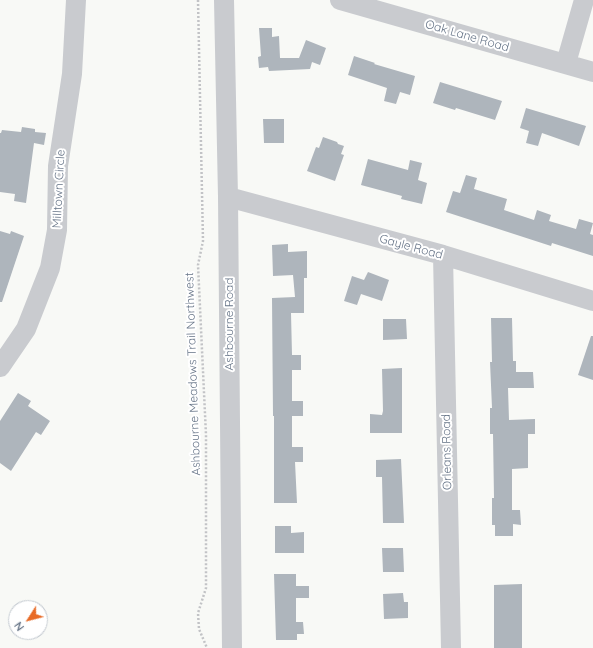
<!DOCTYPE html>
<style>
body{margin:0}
#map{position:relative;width:593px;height:648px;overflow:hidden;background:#f8f9f6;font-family:Quicksand,sans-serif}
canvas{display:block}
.north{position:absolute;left:8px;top:600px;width:40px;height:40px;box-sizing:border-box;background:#fff;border:1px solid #c2c8cf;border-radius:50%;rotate:234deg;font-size:11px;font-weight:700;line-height:16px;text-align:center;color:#677588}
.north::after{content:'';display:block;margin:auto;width:14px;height:18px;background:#e86b27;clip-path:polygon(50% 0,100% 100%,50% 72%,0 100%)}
</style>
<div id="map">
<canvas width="593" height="648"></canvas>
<div class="north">N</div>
</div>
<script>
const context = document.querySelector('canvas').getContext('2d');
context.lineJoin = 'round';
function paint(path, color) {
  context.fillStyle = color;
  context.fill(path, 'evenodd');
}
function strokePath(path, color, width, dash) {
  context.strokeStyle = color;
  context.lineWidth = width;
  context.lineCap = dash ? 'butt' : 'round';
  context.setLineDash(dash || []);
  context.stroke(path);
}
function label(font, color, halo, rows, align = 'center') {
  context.font = font + ' Quicksand,sans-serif';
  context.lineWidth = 4;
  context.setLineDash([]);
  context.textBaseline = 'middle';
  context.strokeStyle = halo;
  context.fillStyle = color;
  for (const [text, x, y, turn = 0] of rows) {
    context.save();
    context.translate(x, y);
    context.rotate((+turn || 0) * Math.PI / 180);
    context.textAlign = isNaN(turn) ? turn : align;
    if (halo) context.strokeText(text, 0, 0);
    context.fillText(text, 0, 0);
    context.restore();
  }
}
const building = new Path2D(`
 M259 28H272V37L279 36 280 58H299L306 40 326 48 320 65 312 62 310 69 269 71 268 67 259 68 258 57 261 56Z
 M354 56 375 63 374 64 415 76 410 95 400 92 396 104 384 101 387 88 348 75Z
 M440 82 502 101 495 120 456 108 455 110 433 103Z
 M526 108 586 126 579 146 542 133 538 146 526 143 529 131 520 128Z
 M263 119H284V143H264Z
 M22 127 35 129V132L46 133 44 145 34 143 26 203 14 201 15 194 0 192V133H1L2 130 21 132Z
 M323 137 337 142 338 144 344 146 341 154 344 155 335 181 307 171 316 147 319 148Z
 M368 159 408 170 410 160 422 163 418 180 427 183 422 204 401 199 402 196 361 185Z
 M466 175 477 178 474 189 507 199 504 210 534 220 537 210 551 215 549 221 576 229 579 219 593 223 590 234 593 235V256L552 243 551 246 446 212 453 191 460 193Z
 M0 231 10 234 11 231 24 236 2 302H0Z
 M288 244V252L307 251V278H304V313H291L292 355H301V370H292V401H303V416H292V447H303V462H295L297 503H274V416H273L272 298 295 297 293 275 273 276 272 245Z
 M368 272 389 280 382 301 361 294 357 305 344 301 352 276 364 280Z
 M491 318H512L513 361H516V372H533L534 388H508L509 420 535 419V434H528V468L512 469V510H520L521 525 513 524V536H495V525H492V498H494L493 434H490V408H492L490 362H492Z
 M383 319H406L407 339 383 340Z
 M591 336H593V380L578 375Z
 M402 368V433H370V414L382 415 383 411 382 369Z
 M18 393 31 401 28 406 50 421 41 435 36 432 11 471 0 463V421Z
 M401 459 404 523H383L382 477H376V460Z
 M275 526H291V533L304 532V553H275Z
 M382 548H403L404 572H383Z
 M274 574H296V586H309V598H296V622H303L304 634H297V640H276Z
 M522 584V648H494V585Z
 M403 593 404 602H408V618L384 619 383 594Z`);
const path = new Path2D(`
 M198 0 203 241 198 265 206 435V588L198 613 199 629 207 648`);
const minor = new Path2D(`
 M224 0 228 197 232 648
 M340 0 593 72
 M566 63 584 0
 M228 197 443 255 593 301
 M443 255 451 648
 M0 367 26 329 50 268 57 230 58 166 72 74 76 0`);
const streetNames = [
 ["Oak Lane Road",467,36,16],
 ["Milltown Circle",59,189,-87],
 ["Gayle Road",411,247,15],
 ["Ashbourne Road",229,324,-90],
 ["Ashbourne Meadows Trail Northwest",193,374,-92],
 ["Orleans Road",447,452,-91]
];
paint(building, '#aeb5bc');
strokePath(path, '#c2c3c6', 2.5, [2, 2]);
strokePath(minor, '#c9cbcf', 20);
label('12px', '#677588', '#fff', streetNames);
</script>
